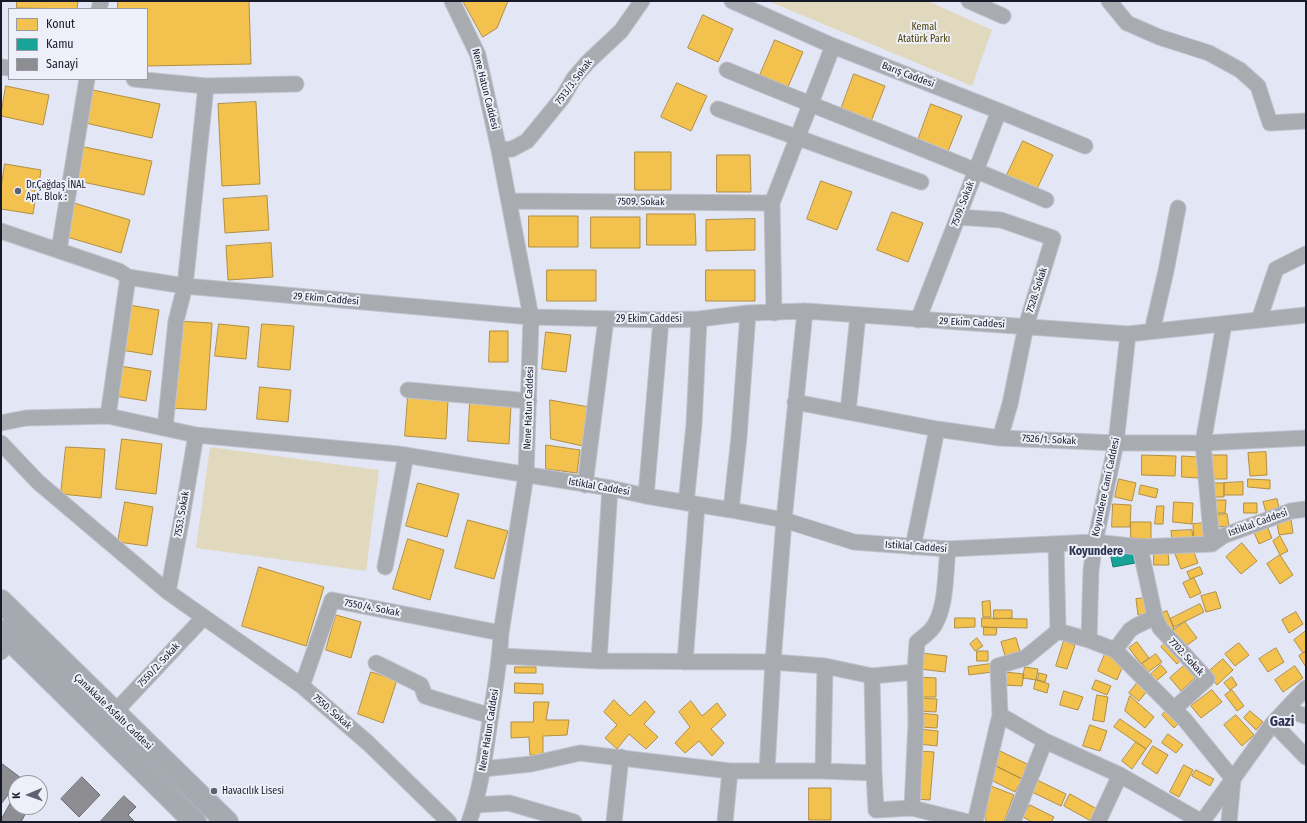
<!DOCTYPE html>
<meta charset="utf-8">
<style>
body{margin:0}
#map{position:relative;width:1307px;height:823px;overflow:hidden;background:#e3e6f5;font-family:"Fira Sans Condensed",sans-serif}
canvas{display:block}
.frame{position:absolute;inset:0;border:2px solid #171a29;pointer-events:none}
.legend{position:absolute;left:8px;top:8px;width:140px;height:72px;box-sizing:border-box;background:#eef0f9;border:1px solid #989aa6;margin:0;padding:5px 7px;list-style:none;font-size:12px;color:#171a29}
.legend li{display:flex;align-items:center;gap:8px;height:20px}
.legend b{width:20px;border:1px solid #989aa6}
.north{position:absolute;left:8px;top:775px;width:40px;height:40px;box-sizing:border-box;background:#eef0f9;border:1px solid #989aa6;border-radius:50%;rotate:268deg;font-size:11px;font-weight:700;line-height:16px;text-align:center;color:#171a29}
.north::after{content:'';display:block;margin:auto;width:14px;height:18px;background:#5e6170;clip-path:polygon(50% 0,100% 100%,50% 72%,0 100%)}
</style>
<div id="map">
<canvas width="1307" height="823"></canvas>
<div class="frame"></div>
<ul class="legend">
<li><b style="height:11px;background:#f2c14e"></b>Konut</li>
<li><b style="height:11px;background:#17a398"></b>Kamu</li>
<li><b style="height:11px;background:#8d8d92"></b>Sanayi</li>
</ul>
<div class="north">K</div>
</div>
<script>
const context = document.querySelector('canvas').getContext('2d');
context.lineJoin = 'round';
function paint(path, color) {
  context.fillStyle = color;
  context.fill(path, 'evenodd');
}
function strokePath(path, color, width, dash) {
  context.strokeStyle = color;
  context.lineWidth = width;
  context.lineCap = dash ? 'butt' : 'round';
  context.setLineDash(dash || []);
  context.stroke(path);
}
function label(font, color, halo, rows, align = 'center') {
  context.font = font + ' "Fira Sans Condensed",sans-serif';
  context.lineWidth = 4;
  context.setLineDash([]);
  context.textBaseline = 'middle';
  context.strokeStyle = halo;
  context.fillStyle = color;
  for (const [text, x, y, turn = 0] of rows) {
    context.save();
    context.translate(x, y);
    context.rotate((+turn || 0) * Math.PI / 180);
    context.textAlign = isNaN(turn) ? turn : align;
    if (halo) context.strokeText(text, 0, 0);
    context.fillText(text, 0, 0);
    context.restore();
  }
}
const green = new Path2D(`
 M768 1H928L992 30 972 86Z
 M210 447 379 470 366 571 196 548Z`);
const homes = new Path2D(`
 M17 1H78L77 9 17 8Z
 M118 1H249L251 64 147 66V9H118Z
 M463 1H508L497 28 483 37Z
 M703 15 733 29 718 62 688 48Z
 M775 40 803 52 788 87 760 75Z
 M854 74 885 86 870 124 840 112Z
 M677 83 707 96 691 131 661 117Z
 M6 86 49 95 43 125 1 116Z
 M88 89 160 104 152 138 81 122Z
 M256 102 260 184 222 186 218 104Z
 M931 104 962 116 947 154 917 143Z
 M1023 141 1053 155 1036 191 1006 177Z
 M80 146 152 161 144 195 73 180Z
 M635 152H671V190H635Z
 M717 155H750L751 192H717Z
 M5 164 41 170 39 184H36L34 195H36L33 214 1 209V188Z
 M821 181 852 192 837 230 807 219Z
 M267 196 269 230 225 233 223 199Z
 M74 203 130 220 121 253 64 236Z
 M892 212 923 223 908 262 877 250Z
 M647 214H695L696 245H647Z
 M529 216H578V247H529Z
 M591 217H640V248H591Z
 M755 219V250L706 251V220Z
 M271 243 273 277 228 280 226 246Z
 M547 270H596V301H547Z
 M706 270H755V301H706Z
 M129 305 159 310 152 355 121 350Z
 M176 321 212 323 206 410 170 408Z
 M219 324 249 327 246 359 215 356Z
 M262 324 294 326 290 370 258 367Z
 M490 331H508V362H489Z
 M546 332 571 335 566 372 542 369Z
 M120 366 151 371 146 401 115 396Z
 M260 387 291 390 288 422 257 419Z
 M408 397 448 400 446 439 405 436Z
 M550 400 589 407 583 446 551 439Z
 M470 402 511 405 509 444 468 441Z
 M122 439 162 444 156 494 116 489Z
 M546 445 580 450 577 473 546 469Z
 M66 447 105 449 101 498 61 494Z
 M1266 452 1267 475 1250 476 1248 453Z
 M1142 455 1176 456 1175 476 1142 475Z
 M1212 455H1227V479H1212Z
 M1182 456 1198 457V478L1182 477Z
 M1119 479 1136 483 1132 501 1115 497Z
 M1248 479 1270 480V489L1248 487Z
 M1243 482V495H1224V483Z
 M418 483 459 494 447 537 406 526Z
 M1213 483H1224V497H1213Z
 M1141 485 1158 489 1156 498 1139 494Z
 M1277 499 1279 508 1266 512 1263 502Z
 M1214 500H1226L1225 513H1214Z
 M125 502 153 507 147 546 118 542Z
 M1174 502 1193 503 1192 524 1173 522Z
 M1244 503H1257V513H1244Z
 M1113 504 1131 505 1130 527H1112Z
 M1157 506H1164L1163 524H1155Z
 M1227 514 1229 526 1216 527 1215 515Z
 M468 520 508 531 494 579 455 568Z
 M1291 520 1293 533 1279 535 1277 522Z
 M1131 522H1151V539L1131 538Z
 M1206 523 1207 539 1194 540 1193 524Z
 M1266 524 1272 538 1259 544 1253 530Z
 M1192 530 1193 540 1172 541 1171 531Z
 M1280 536 1288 551 1280 555 1273 541Z
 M408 539 444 550 430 600 393 589Z
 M1242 543 1257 561 1241 574 1226 557Z
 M1192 547 1198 563 1181 569 1175 554Z
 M1154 551H1168L1169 565H1154Z
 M1280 555 1293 575 1280 584 1267 564Z
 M259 567 324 587 306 646 242 626Z
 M1200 567 1203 574 1190 579 1187 572Z
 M1194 578 1201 593 1190 598 1183 583Z
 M1216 592 1221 608 1206 612 1201 596Z
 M1147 598 1148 614 1138 615 1136 599Z
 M990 601 991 617H983L982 602Z
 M1200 604 1204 612 1174 627 1170 619Z
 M994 610H1012V618L994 619Z
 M1167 611 1174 629 1166 632 1159 614Z
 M1296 612 1303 624 1289 633 1282 620Z
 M336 615 361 622 351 658 326 650Z
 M955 618H975V627L955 628Z
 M982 618 1027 619V628L982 627Z
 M1185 622 1197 638 1183 648 1171 632Z
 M984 627 997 628 996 635H984Z
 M1306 631V651L1303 653 1294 640Z
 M977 638 983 646 975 651 970 644Z
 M1016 638 1021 655 1006 659 1001 642Z
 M1064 641 1075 645 1067 669 1056 666Z
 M1167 641 1183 658 1177 664 1161 647Z
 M1137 642 1149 658 1141 664 1129 648Z
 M1239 643 1249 655 1235 666 1225 654Z
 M1276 648 1284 662 1268 672 1259 659Z
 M977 651H988V661H977Z
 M1306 651V667L1299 656Z
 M921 653 947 656 945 672 920 669Z
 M1105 654 1124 663 1117 680 1098 671Z
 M1156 654 1162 662 1148 672 1142 664Z
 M1223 659 1233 670 1217 685 1207 673Z
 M991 664 992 672 969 675 968 667Z
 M1186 664 1197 676 1181 691 1170 678Z
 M1161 665 1167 672 1156 681 1151 674Z
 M1295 666 1303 678 1283 692 1275 680Z
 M515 667H536V673H515Z
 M1025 667 1038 669 1036 680 1023 678Z
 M371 672 397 680 383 723 358 714Z
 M1005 672 1024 674 1022 686 1004 685Z
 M1039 673 1047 675 1045 682 1038 680Z
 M918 677 936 678V697H918Z
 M1232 677 1237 685 1230 690 1224 683Z
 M1036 680 1049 684 1047 693 1034 689Z
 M1096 680 1111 686 1107 695 1092 689Z
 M1138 682 1148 690 1139 701 1129 693Z
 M515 683 543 684V694L515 693Z
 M1212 690 1222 702 1201 718 1191 706Z
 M1232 690 1244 706 1237 711 1225 695Z
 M1064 691 1083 697 1078 710 1060 705Z
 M1097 695 1108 697 1104 722 1093 720Z
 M1130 696 1154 717 1145 728 1125 711Z
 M919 698 937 699 936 712 918 711Z
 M614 700 630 716 645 701 655 712 644 724 658 737 646 749 629 734 617 749 605 738 617 725 604 712Z
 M691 701 702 716 717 703 726 715 711 729 724 743 712 756 699 741 685 753 675 743 690 727 679 712Z
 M534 702H549L546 720H569L567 735 543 736V755H530L529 737 511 738V722H533Z
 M1168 709 1180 722 1174 728 1162 715Z
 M1250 711 1263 722 1256 730 1244 718Z
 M921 713 938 715 937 728 920 727Z
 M1236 715 1254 735 1242 746 1224 725Z
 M1120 719 1152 741 1146 749 1114 727Z
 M1090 725 1107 731 1100 751 1083 746Z
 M920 729 938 731 937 746 919 744Z
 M1168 734 1183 745 1176 753 1162 743Z
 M1136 742 1146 749 1132 769 1122 761Z
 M1153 746 1168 755 1157 774 1142 764Z
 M919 751 934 752 930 800 915 799Z
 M1000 751 1027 764 1022 779 996 766Z
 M1184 765 1193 770 1179 797 1170 792Z
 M996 766 1022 779 1015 792 993 781Z
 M1196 770 1214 779 1210 786 1192 776Z
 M1037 780 1066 794 1061 806 1032 792Z
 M991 786 1014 795 1004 822H987L985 818Z
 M809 788H831V820H809Z
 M1070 794 1097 809 1091 821 1064 806Z
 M1030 805 1054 817 1051 822H1032L1023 817Z`);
const public = new Path2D(`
 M1139 548 1141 562 1113 567 1110 553Z`);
const industry = new Path2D(`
 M1 763 21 778 1 804Z
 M82 777 100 795 79 817 61 799Z
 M16 793V807H29L21 822H1V820Z
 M124 796 136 807 128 815 135 822H100Z`);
const minor = new Path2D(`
 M452 1 478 55 499 150 531 317 526 475 501 633C500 663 494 692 490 721 485 755 481 789 469 822
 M732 1 833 46 999 111 1085 146
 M969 1 1003 16
 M1109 1 1127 23 1159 37 1209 53 1240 70 1258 86 1270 123 1306 121
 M99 9 101 1
 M1 67 9 68
 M727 70C833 114 941 155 1046 200
 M134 79 206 86 296 84
 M718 109 921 182
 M499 150 512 149 527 141 563 97 574 78 588 62 621 31 642 1
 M510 201 772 203
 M958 217 1001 220 1053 238 1026 326 1010 404 1000 438
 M1 231 119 271 128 277 185 286 531 317 661 320 699 319 748 313 805 311 1128 334 1306 315
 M59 250 87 79
 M805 311 784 520 773 662 825 666 872 676 915 672
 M774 313 772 203 833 46
 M918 320 999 111
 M1259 320 1276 269 1306 254
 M1152 331 1166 271 1178 208
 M408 390 529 401
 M795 402 937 429 1000 438 1116 443H1203L1306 438
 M848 412 858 315
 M108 416 128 277
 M1 423 26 418 108 416 196 435 398 454 610 488 646 496 731 510 784 520 854 542 948 549 1095 542 1140 547 1212 544 1223 536 1291 511 1306 509
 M165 428 176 321 185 286 206 86
 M1 443 38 482 168 592 302 686 368 743 449 822
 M585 485 606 319
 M646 496 661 320
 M686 503 694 425 699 319
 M731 510 739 437 748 313
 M1056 544 1058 631
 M1212 544 1203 443 1224 324
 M913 547 937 429
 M385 567 406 455
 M168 592 182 517 196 435
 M1155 617 1160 628 1207 679 1174 709
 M1058 631 1089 640 1115 650 1185 720 1233 779 1229 822
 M1089 640 1091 570 1095 542 1116 443 1128 334
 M1115 650 1130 630 1136 626 1155 617 1140 547
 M1 652 10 639
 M500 656 599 661 773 662 767 770
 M599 661 610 488
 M685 662 697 505
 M376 663 421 685 425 696 491 716
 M872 676 874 773
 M302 686 332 600 501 633
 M1286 710 1306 716
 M114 713 204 617
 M1000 715 998 666 1025 658 1058 631
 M1273 723 1306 757
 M483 769 531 764 580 753 730 771H823L874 773 876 810 912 808 968 822
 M823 771 825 666
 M475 805 509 803 574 822
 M912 808 916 723 915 672 917 642C922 638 927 634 931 630 947 612 945 573 948 549
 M614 822 621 757
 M725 822 730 771
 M975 822 1000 715 1045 741 1120 775 1202 822
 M1013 822 1045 741
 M1098 822 1120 775
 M1202 822 1273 723 1306 688`);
const highway = new Path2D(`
 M1 601 227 822
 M1 631 195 822`);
const markers = [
 [18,191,4,"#5e6170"],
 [214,791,4,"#5e6170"]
];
const parkNames = [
 ["Kemal",924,27],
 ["Atatürk Parkı",924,39]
];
const streetNames = [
 ["Barış Caddesi",908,75,21],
 ["7513/3. Sokak",574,82,-53],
 ["Nene Hatun Caddesi",485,89,76],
 ["7509. Sokak",641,202,1],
 ["7509. Sokak",963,204,-69],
 ["7528. Sokak",1037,290,-72],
 ["29 Ekim Caddesi",326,299,5],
 ["29 Ekim Caddesi",649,319],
 ["29 Ekim Caddesi",972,323,3],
 ["Nene Hatun Caddesi",529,408,-88],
 ["7526/1. Sokak",1049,440,3],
 ["Istiklal Caddesi",599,487,10],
 ["Koyundere Cami Caddesi",1106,487,-78],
 ["7553. Sokak",182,514,-80],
 ["Istiklal Caddesi",1258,523,-20],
 ["Istiklal Caddesi",916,547,4],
 ["7550/4. Sokak",372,608,11],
 ["7702. Sokak",1186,657,47],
 ["7550/2. Sokak",159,665,-47],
 ["Çanakkale Asfaltı Caddesi",113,712,44],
 ["7550. Sokak",332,712,41],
 ["Nene Hatun Caddesi",489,730,-81]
];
const poiNames = [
 ["Dr.Çağdaş İNAL",26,185],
 ["Apt. Blok :",26,197],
 ["Havacılık Lisesi",222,791]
];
const quarterNames = [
 ["Koyundere",1096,552]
];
const districtNames = [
 ["Gazi",1282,722]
];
paint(green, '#e1d9be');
paint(homes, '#f2c14e');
strokePath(homes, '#b08f43', 1);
paint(public, '#17a398');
strokePath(public, '#177a77', 1);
paint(industry, '#8d8d92');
strokePath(industry, '#6a6a72', 1);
strokePath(minor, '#c0c2cf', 17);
strokePath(highway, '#c0c2cf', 24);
strokePath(minor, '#a8abaf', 15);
strokePath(highway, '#a4aab0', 22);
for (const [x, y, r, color] of markers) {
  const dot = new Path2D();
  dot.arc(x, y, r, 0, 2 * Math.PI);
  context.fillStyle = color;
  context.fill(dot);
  strokePath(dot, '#eef0f9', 1.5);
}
label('10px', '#4d4008', '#eef0f9', parkNames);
label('10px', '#171a29', '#eef0f9', streetNames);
label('10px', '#171a29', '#eef0f9', poiNames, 'left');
label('bold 12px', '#2b3252', '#eef0f9', quarterNames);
label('bold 14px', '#2b3252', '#eef0f9', districtNames);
</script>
